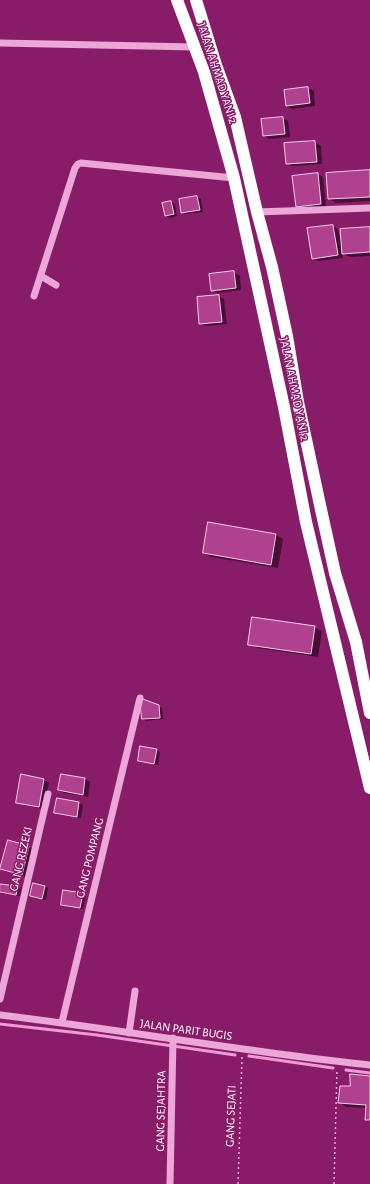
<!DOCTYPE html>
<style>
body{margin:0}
canvas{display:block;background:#891c68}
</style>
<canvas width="370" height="1184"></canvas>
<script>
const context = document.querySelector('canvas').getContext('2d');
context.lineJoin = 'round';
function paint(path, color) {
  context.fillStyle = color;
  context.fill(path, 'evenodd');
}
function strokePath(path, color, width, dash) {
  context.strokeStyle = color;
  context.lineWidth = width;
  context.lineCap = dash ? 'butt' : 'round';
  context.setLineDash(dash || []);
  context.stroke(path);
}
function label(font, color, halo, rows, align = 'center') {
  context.font = font + ' "Alegreya Sans",sans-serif';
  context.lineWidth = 3;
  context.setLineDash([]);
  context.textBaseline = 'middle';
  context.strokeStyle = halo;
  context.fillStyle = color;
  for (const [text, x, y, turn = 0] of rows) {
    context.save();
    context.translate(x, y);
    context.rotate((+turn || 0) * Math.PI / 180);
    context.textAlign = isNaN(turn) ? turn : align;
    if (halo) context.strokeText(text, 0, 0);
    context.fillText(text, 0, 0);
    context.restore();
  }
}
const shadow = new Path2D(`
 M308 88 314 91 315 106 292 109 286 106 285 91Z
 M283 118 288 121 290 137 269 139 264 136Z
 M315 142 321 146 322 164 292 166 287 163Z
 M370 171V201L336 203 329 199Z
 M318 174 323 177 326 207 302 210 297 207Z
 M197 197 201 199 203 212 185 214 182 212Z
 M171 202 175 204 177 216 170 218 166 216 163 204Z
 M333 226 338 229 340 239 370 228V256L350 257 342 253 343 258 318 261 313 258Z
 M234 272 240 276 241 290 217 293 212 290Z
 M219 296 224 299 227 324 206 326 200 323Z
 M276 535 283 539 278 568 211 557 204 553Z
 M314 627 322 631 318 657 257 648 249 644Z
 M159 706 162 708 163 719 146 721 143 719Z
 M156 750 160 752 158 765 143 763 139 761Z
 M61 775 85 779 90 782 88 797 64 793 59 790Z
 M44 780 49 783 44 809 23 805 17 802Z
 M58 800 79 803 83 805 81 818 59 815 55 813Z
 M8 841 29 847 34 850 28 877 7 872 2 869Z
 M0 885 17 887 21 889 20 896 0 893Z
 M45 886 48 888 46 900 34 898 31 896Z
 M82 894 86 896 83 909 65 906 62 904Z
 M370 1077V1121L366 1119 367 1108 346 1107 339 1102 351 1086Z`);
const stream = new Path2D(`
 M0 1024 97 1035 235 1055
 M249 1056 333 1068
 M346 1070 370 1073`);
const building = new Path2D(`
 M308 87 310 103 286 106 284 90Z
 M283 117 285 134 263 136 261 119Z
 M315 141 317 162 286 164 284 143Z
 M370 170V197L328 199 326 173Z
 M318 173 321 204 296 207 292 176Z
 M197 196 200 210 181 213 179 199Z
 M171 201 174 214 165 216 162 203Z
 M333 225 338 255 312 259 307 228Z
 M370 227V252L342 254 340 229Z
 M234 271 236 288 211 291 209 274Z
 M219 295 222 322 199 324 197 297Z
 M208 522 276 534 271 565 203 553Z
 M252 617 315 626 311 654 248 645Z
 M140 698 159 705 160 718 142 719Z
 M140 746 157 749 154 764 138 761Z
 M21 774 44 779 39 807 16 803Z
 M61 774 85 778 83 795 58 790Z
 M57 798 79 802 77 817 54 813Z
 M8 840 29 846 22 875 0 869Z
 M33 883 45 886 42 899 30 896Z
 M0 884 18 886 16 895 0 892Z
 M63 890 83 893 80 908 61 905Z
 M350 1074 370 1076V1120H365L366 1105 338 1103 340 1086H350Z`);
const path = new Path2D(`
 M238 1184 242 1057
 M334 1184 337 1069`);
const minor = new Path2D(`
 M0 43 195 47
 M257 212 370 208
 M41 276 56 285
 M34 296 75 168 78 164 81 163 234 178
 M0 999 48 794
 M0 1015C124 1030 246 1052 370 1065
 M62 1022 140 698
 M129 1033 135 991
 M170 1184 173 1038`);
const highway = new Path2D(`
 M177 0 204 72 234 178 284 407 306 522 370 788
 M196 0 216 65 235 117 257 212 272 267 287 336 298 402 320 505 335 573 356 642 370 713`);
const streetNames = [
 ["JALAN AHMAD YANI 2",217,73,72],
 ["JALAN AHMAD YANI 2",294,389,78],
 ["GANG POMPANG",90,858,-76],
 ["GANG REZEKI",21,859,-77],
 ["JALAN PARIT BUGIS",186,1030,8],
 ["GANG SEJAHTRA",161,1111,-89],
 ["GANG SEJATI",231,1116,-88]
];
paint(shadow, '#0007');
strokePath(stream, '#ee9ad6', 3);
paint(building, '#b0418e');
strokePath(building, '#f9ccec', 1);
strokePath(path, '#eca7d8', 1.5, [2, 3]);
strokePath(minor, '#eca7d8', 7);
strokePath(highway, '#fff', 12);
label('12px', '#fff', '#891c68', streetNames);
</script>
